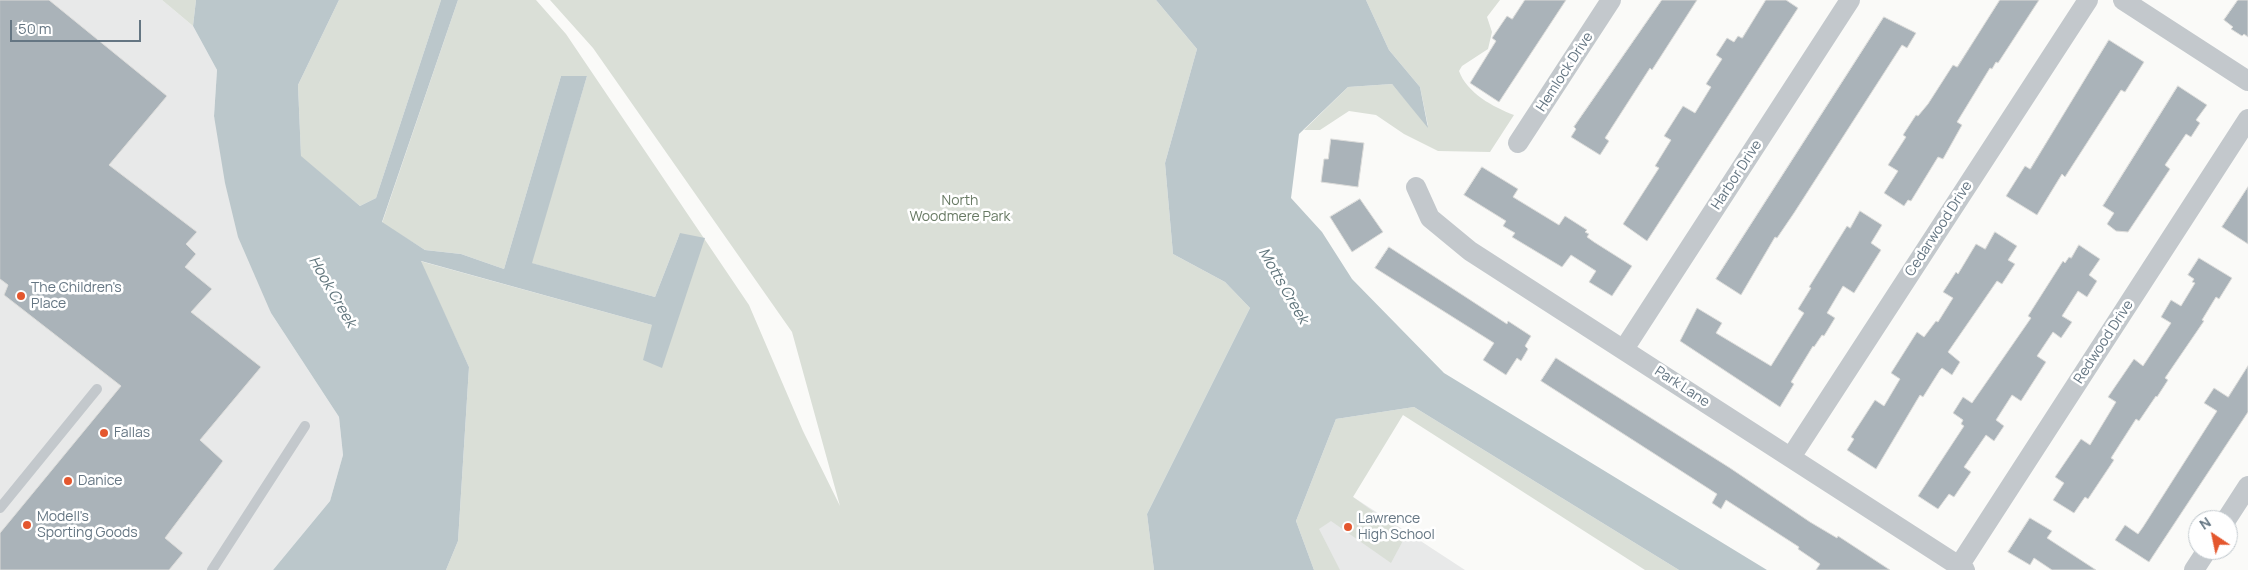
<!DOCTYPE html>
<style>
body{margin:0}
#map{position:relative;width:2248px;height:570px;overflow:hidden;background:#fafaf8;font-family:Manrope,sans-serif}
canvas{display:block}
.north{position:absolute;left:2188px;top:510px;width:50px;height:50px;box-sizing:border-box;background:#fff;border:1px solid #c1c8cd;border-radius:50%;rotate:326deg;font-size:14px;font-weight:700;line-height:20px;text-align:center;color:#657683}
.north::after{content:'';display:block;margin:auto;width:18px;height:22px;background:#e4572e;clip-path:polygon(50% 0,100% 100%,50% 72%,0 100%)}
.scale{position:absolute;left:10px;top:20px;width:131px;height:22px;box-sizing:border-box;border:2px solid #657683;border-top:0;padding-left:6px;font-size:15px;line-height:18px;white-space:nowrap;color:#657683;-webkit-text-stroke:4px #fff;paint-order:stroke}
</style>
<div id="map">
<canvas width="2248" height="570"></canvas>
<div class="north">N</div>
<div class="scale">50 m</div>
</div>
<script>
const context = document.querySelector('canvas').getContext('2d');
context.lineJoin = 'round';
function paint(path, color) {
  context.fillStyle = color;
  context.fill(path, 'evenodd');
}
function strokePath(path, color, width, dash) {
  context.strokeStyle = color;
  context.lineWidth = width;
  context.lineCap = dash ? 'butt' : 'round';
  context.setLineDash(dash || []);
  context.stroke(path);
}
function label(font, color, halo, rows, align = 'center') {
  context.font = font + ' Manrope,sans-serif';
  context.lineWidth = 5;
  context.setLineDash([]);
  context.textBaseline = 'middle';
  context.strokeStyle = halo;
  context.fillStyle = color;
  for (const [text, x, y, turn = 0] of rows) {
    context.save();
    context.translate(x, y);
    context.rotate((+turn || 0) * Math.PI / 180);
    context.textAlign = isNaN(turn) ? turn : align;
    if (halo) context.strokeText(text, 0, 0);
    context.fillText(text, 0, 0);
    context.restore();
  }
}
const built = new Path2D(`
 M0 0H162L193 26 217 70 214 116 271 313 339 417 343 455 330 501 273 570H0Z
 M1311 483 1344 491 1465 570H1314Z`);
const green = new Path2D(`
 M162 0H196L193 26Z
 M339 0H441L376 198 360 206 301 157 298 85Z
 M458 0H536L566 34 749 305 803 431 840 506 792 332 593 48 550 0H1156L1197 49 1165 163 1173 254 1225 282 1250 308 1147 514 1154 570H446L458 541 469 367 420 261 652 325 680 233 655 297 531 263 587 76H561L504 269 461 254 425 250 382 223Z
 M1366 0H1500L1487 17 1492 32 1488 49 1462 66 1459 71C1467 93 1493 107 1514 115L1490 152 1438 151 1404 134 1376 115 1349 111 1320 130H1304L1348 87 1392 84 1428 126 1420 87 1389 50Z
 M1414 407 1679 570H1645L1403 415 1353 497 1406 535 1391 563 1331 521 1319 529 1340 570H1314L1296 521 1336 419Z`);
const water = new Path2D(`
 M196 0H339L298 85 301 156 360 206 376 198 441 0H458L382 222 425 250 461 254 504 269 561 76H587L532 263 655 297 680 233 705 238 662 368 643 360 652 325 421 261 469 367 458 541 446 570H273L330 501 343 455 339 417 271 313 238 237 225 183 214 116 217 70 193 26Z
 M1156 0H1366L1389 50 1420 87 1428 128 1392 84 1348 87 1299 134 1291 198 1322 232 1352 279 1444 373 1767 570H1679L1414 407 1336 419 1296 521 1314 570H1154L1147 514 1250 308 1225 282 1173 254 1165 163 1197 49Z`);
const building = new Path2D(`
 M0 0H49L167 96 109 165 197 232 186 244 196 254 185 267 212 289 191 312 261 367 200 440 223 461 165 538 183 553 169 570H0V533L121 386 4 295 8 285 0 279Z
 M1525 0H1566L1499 102 1470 83 1496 41 1492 38 1507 16 1512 19Z
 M1662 0H1697L1652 70 1650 68 1605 138 1609 141 1600 155 1571 137 1576 129 1574 127Z
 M1766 0H1786L1798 8 1647 241 1623 224 1659 168 1655 166 1671 140 1664 136 1683 106 1695 113 1711 87 1706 84 1722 59 1716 55 1727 38 1734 42 1738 36 1742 38Z
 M2000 0H2039L1998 63 1996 62 1992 69 1990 68 1957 122 1962 125 1943 159 1938 157 1911 201 1908 200 1904 206 1884 193 1898 171 1888 165 1906 137 1903 135 1916 115 1918 116 1928 104 1953 65 1957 67Z
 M2238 0H2248V37L2244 34 2242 36 2231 29 2233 27 2224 20Z
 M1884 17 1916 33 1907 48 1902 45 1794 213 1777 238 1775 237 1741 295 1716 279Z
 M2109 40 2144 62 2125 92 2121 90 2065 177 2062 174 2037 215 2006 196 2025 166 2030 169Z
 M2178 86 2207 105 2196 120 2200 123 2191 137 2186 134 2165 165 2170 169 2128 232 2116 231 2107 224 2114 213 2103 206Z
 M1331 139 1364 143 1358 187 1321 182 1324 159H1328Z
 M1482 167 1518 189 1513 197 1559 225 1565 216 1587 230 1585 232 1589 234 1587 237 1594 242 1632 266 1612 296 1589 282 1596 271 1571 255 1562 267 1512 237 1515 233 1503 226 1506 221 1464 195Z
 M2248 187V244L2222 227Z
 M1360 199 1383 232 1352 252 1330 217Z
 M1860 211 1882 225 1871 243 1881 250 1854 293 1843 286 1827 313 1835 318 1824 336 1822 335 1814 347 1813 346 1791 382 1794 384 1780 407 1680 341 1697 308 1722 323 1716 333 1771 366 1804 313 1798 309 1811 288 1809 287 1847 226 1850 228Z
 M1995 232 2017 246 2008 260 2015 264 2002 284 1997 281 1948 352 1960 362 1952 375 1942 368 1940 370 1923 397 1920 395 1876 469 1847 450 1854 439 1851 437 1875 400 1884 406 1900 379 1891 373 1917 332 1924 337 1936 321 1938 322 1953 298 1943 292 1956 272 1958 274 1976 244 1985 249Z
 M2079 245 2100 259 2089 275 2097 281 2087 297 2078 291 2062 316 2072 322 2061 338 2053 332 2037 356 2046 362 2021 401 2012 395 1996 420 2004 426 1994 441 1986 435 1964 467 1971 472 1954 497 1949 494 1938 509 1918 496 1964 426 1961 424 1963 420 1953 413 1963 397 1972 403 2031 318 2028 316 2063 261 2065 263 2069 257 2071 258Z
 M1389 247 1507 324 1508 321 1531 336 1525 346 1528 349 1521 361 1517 358 1506 375 1483 360 1494 343 1375 268Z
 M2199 258 2232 278 2219 299 2216 297 2202 320 2204 321 2165 378 2168 380 2157 397 2156 396 2139 421 2136 419 2111 458 2114 460 2088 499 2085 497 2074 513 2053 500 2064 483 2055 477 2081 439 2090 445 2116 402 2108 397 2134 359 2143 366 2160 340 2171 323 2161 317 2171 300 2181 306 2195 283 2192 282 2194 279 2188 275Z
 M1556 358 1730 468 1810 522 1837 538 1838 536 1890 570H1816L1820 564 1798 549 1799 547 1726 500 1721 509 1712 503 1717 494 1541 381Z
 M2248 366V412L2149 562 2115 540 2125 525 2138 534 2143 527 2217 411 2204 403 2214 388 2228 397Z
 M2030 518 2052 531 2047 538 2096 570H2052L2034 558 2030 565 2008 552Z`);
const lane = new Path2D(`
 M0 508 97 389
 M212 570 305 426`);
const street = new Path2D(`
 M2123 0 2248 81
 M1518 143 1611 0
 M1416 187 1430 218 1470 251 1965 570
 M1624 349 1850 0
 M1791 457 2088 0
 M2226 520 2248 486
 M1959 566 2248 119
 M2194 570 2207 550`);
const markers = [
 [21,296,5,"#e4572e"],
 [104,433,5,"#e4572e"],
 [68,481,5,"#e4572e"],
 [27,525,5,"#e4572e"],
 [1348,527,5,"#e4572e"]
];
const streetNames = [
 ["Hemlock Drive",1565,72,-57],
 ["Harbor Drive",1737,175,-57],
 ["Cedarwood Drive",1939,229,-57],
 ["Redwood Drive",2104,342,-57],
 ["Park Lane",1682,387,33]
];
const parkNames = [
 ["North",960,201],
 ["Woodmere Park",960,217]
];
const poiNames = [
 ["The Children's",31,288],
 ["Place",31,304],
 ["Fallas",114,433],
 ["Danice",78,481],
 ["Modell's",37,517],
 ["Sporting Goods",37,533],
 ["Lawrence",1358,519],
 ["High School",1358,535]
];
const waterNames = [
 ["Motts Creek",1283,286,60],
 ["Hook Creek",332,292,60]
];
paint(built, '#e8e9e9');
paint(green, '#dadfd7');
paint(water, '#bbc7cb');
paint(building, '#aab3b9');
strokePath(building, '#dcdcda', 1);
strokePath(lane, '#c3c8cc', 10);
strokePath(street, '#c3c8cc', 20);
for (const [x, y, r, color] of markers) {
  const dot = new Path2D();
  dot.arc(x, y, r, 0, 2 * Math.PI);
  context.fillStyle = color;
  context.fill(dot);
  strokePath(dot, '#fff', 2);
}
label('14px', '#657683', '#fff', streetNames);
label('14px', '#687a64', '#fff', parkNames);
label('14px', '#657683', '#fff', poiNames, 'left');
label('italic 15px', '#60757c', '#fff', waterNames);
</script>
